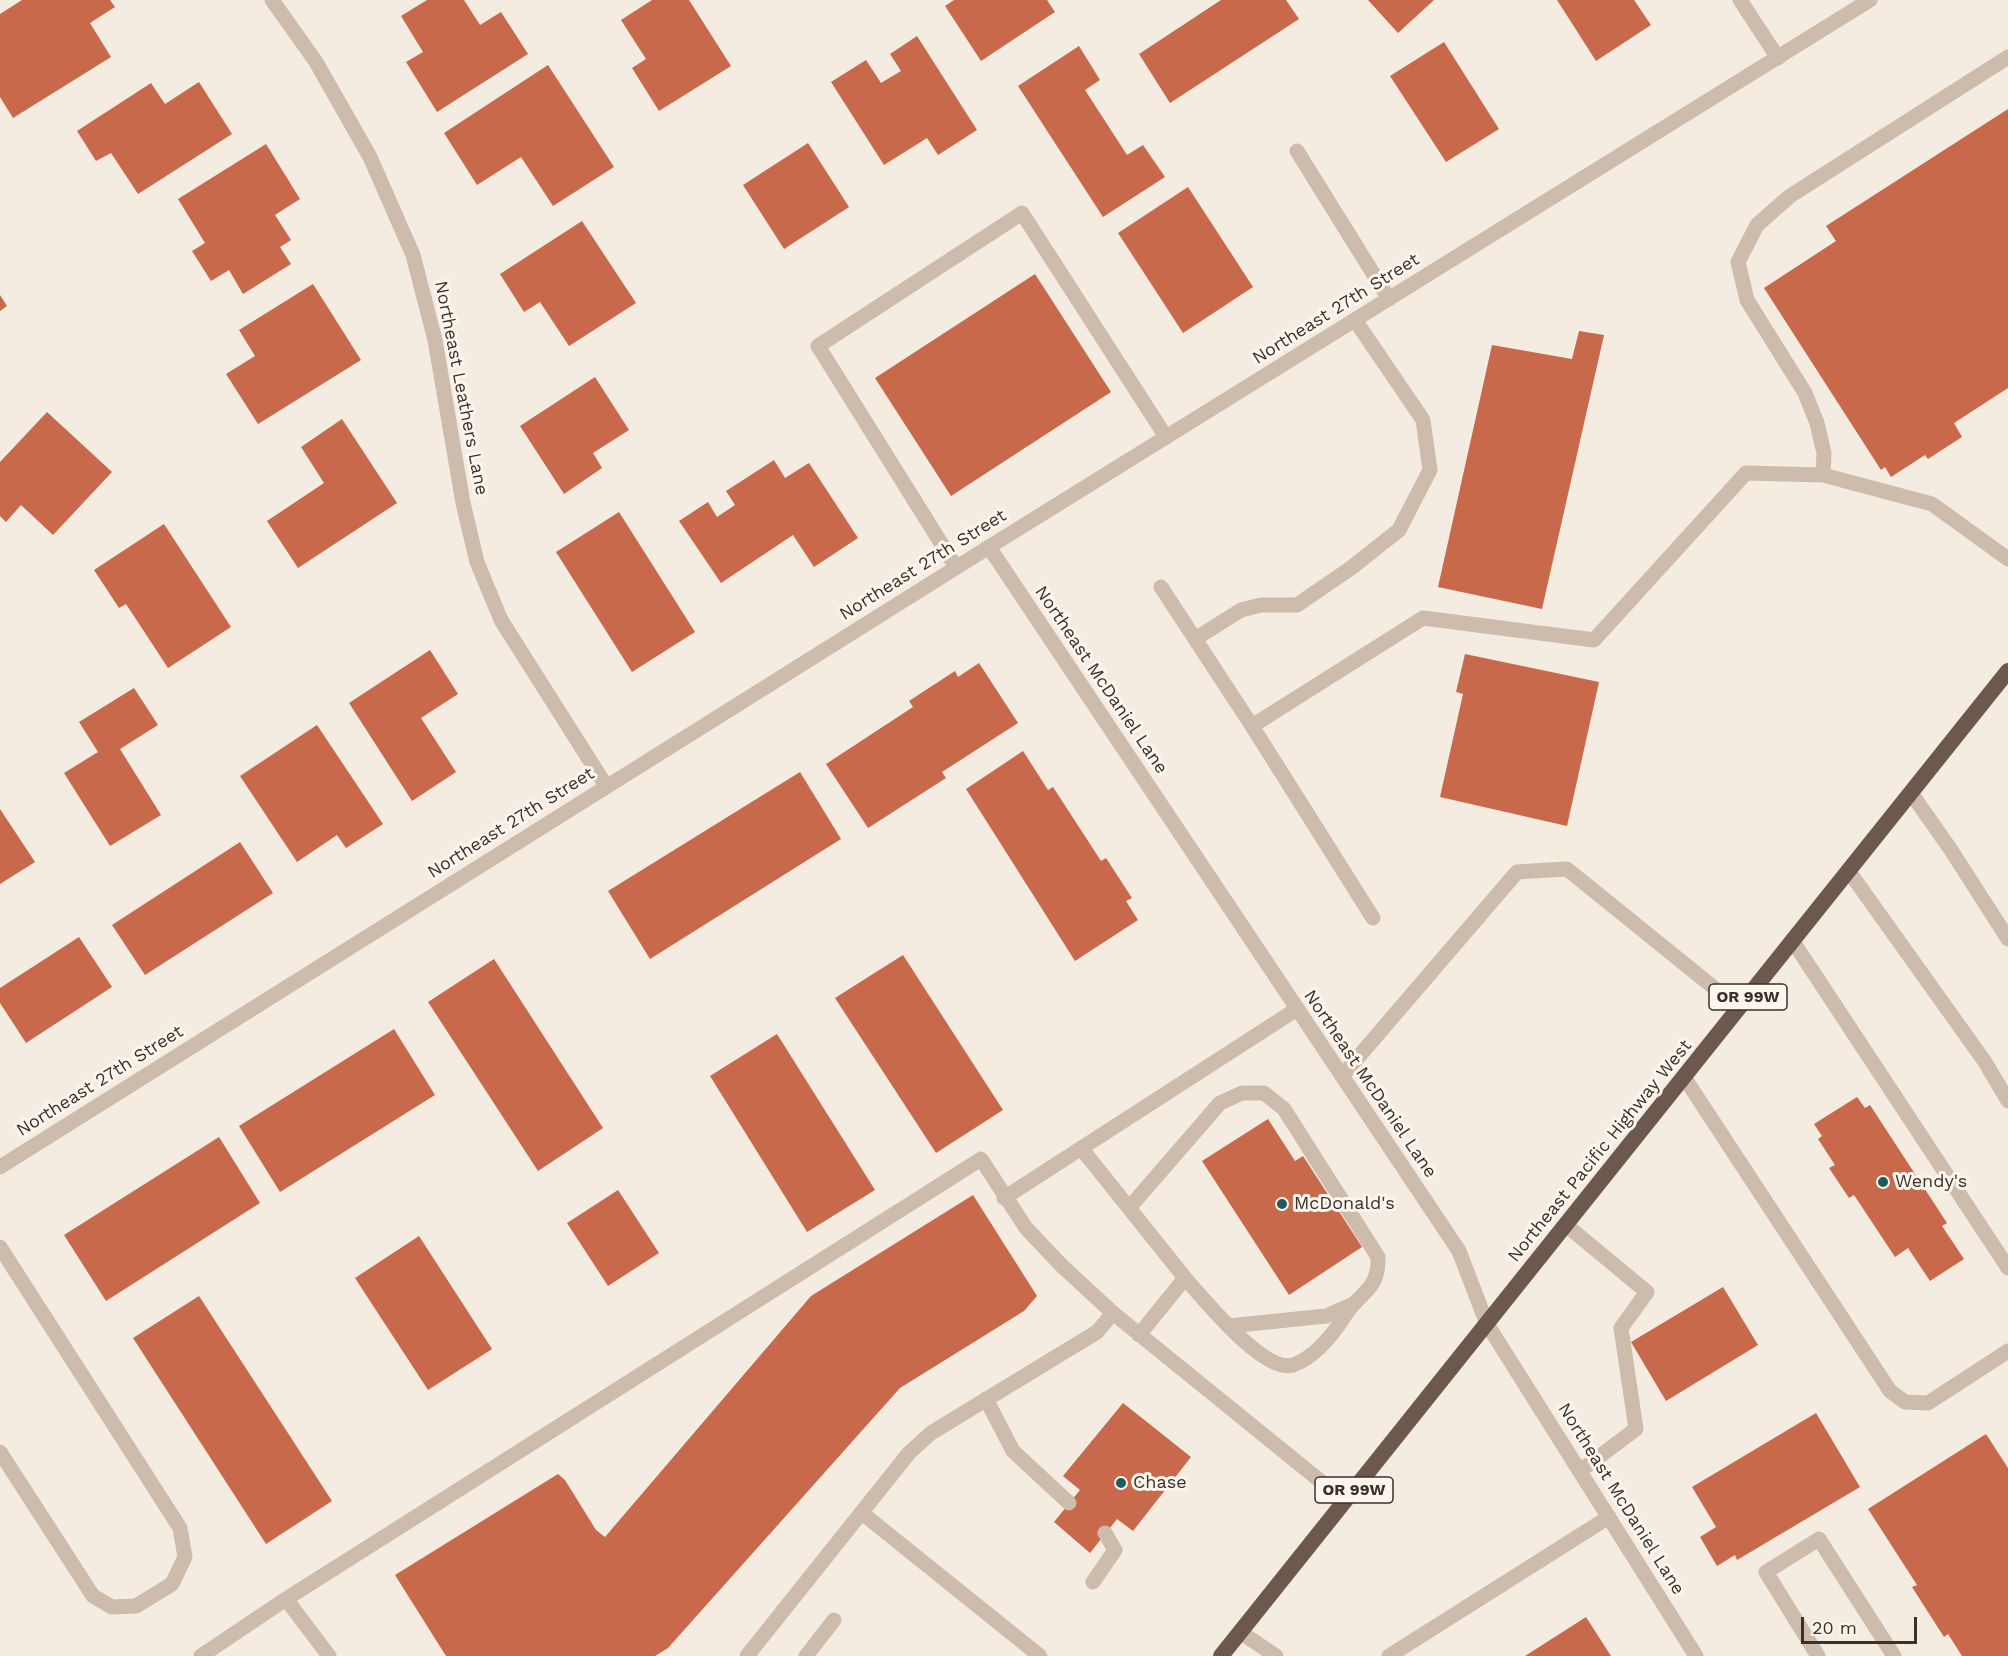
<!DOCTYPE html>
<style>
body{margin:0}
#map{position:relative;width:2008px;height:1656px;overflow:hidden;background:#f4ebe1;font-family:"Work Sans",sans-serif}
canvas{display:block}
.scale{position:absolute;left:1801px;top:1617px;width:116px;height:27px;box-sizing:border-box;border:3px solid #3b302b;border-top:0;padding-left:8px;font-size:18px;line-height:21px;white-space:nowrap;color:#3b302b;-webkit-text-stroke:4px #fbf5ee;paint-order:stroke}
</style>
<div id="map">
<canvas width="2008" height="1656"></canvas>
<div class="scale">20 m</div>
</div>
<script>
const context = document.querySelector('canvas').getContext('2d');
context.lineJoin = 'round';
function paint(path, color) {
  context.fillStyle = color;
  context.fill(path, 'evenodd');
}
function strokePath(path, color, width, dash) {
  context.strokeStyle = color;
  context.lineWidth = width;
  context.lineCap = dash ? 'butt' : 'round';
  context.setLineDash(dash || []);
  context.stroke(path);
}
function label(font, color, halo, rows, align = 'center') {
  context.font = font + ' "Work Sans",sans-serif';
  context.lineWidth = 6;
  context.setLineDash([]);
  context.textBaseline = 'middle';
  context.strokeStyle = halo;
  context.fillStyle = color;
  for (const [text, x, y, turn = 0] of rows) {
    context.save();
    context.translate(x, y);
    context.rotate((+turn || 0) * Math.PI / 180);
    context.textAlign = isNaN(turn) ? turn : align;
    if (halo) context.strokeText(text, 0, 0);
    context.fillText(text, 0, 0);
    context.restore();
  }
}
const building = new Path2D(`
 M22 0H110L115 7 90 23 111 57 13 118 0 97V14Z
 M427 0H464L480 25 501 12 528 54 437 112 406 62 423 52 401 16Z
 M652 0H689L731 66 659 111 632 68 646 59 621 20Z
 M954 0H1047L1055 12 981 61 945 6Z
 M1221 0H1286L1299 19 1170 103 1139 54Z
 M1368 0H1434L1398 33Z
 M1557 0H1634L1651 25 1596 61Z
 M917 36 977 130 938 155 927 138 884 165 831 82 866 60 881 83 901 71 890 54Z
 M1444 42 1499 129 1446 162 1390 76Z
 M1079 46 1100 80 1085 90 1127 155 1143 145 1165 177 1103 217 1018 86Z
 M548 65 614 167 553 206 521 157 477 185 444 133Z
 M199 82 232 134 138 194 111 153 96 161 77 131 151 83 165 104Z
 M2008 109V388L1954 423 1962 437 1928 459 1925 455 1891 477 1885 467 1881 470 1764 288 1836 241 1826 226Z
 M808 143 849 207 784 249 743 185Z
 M266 144 300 199 275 215 291 240 280 247 291 264 243 294 229 270 211 281 192 251 205 243 178 199Z
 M1188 187 1253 287 1183 333 1118 233Z
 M582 221 636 303 569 346 540 302 524 312 500 274Z
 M1035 274 1111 392 951 496 875 378Z
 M313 284 361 360 258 424 226 374 255 356 239 330Z
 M0 295 7 306 0 311Z
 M1579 331 1604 335 1542 609 1438 587 1492 345 1572 359Z
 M595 377 629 430 593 453 602 468 564 494 520 426Z
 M47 412 112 472 53 535 21 505 6 522 0 516V462Z
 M342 419 397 503 298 568 267 521 324 483 301 447Z
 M774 460 785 478 809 463 858 538 814 567 793 535 721 583 679 521 708 502 717 517 735 505 726 491Z
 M619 512 695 632 632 672 556 552Z
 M164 524 231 627 168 668 126 604 119 608 94 570Z
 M430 650 458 694 421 718 456 772 412 801 349 703Z
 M1465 654 1599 682 1567 826 1440 797 1463 694 1456 692Z
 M979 663 1018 723 942 772 946 778 868 828 826 764 913 707 909 701 955 671 958 677Z
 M134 688 158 725 120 749 161 815 110 846 64 773 98 752 79 722Z
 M317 725 383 824 346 848 337 835 297 862 240 776Z
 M1023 751 1048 790 1053 787 1101 861 1106 858 1132 898 1126 901 1138 920 1075 961 966 789Z
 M800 772 841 839 650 959 608 891Z
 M0 809 35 862 0 884Z
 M240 842 273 893 145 975 112 925Z
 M79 937 112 987 26 1043 0 1003V988Z
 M903 955 1003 1110 936 1153 835 998Z
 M494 959 603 1128 538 1171 428 1002Z
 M394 1029 435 1095 280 1192 239 1126Z
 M777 1034 875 1190 807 1232 710 1076Z
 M1857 1097 1865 1108 1870 1105 1947 1223 1942 1226 1964 1259 1930 1281 1908 1248 1895 1257 1854 1195 1849 1198 1829 1168 1835 1165 1818 1139 1822 1136 1814 1124Z
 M1268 1119 1295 1161 1303 1156 1362 1247 1289 1295 1202 1161Z
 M219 1137 260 1203 106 1301 64 1235Z
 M618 1190 659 1253 608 1286 567 1223Z
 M973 1195 1037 1296 1024 1311 900 1388 668 1648 655 1656H446L395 1575 558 1474 565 1480 596 1530 605 1537 811 1296Z
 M419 1236 492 1349 428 1390 355 1278Z
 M1723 1287 1758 1345 1666 1401 1631 1342Z
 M199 1296 332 1501 266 1544 133 1338Z
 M1123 1403 1191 1457 1133 1531 1117 1519 1090 1553 1054 1522 1080 1490 1063 1476Z
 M1816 1413 1860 1487 1737 1560 1735 1555 1717 1566 1700 1537 1716 1527 1692 1487Z
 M1986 1434 2008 1468V1656H1962L1948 1634 1944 1637 1912 1587 1917 1585 1868 1509Z
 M1586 1617 1611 1656H1525Z`);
const service = new Path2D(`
 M1823 475 1824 453 1817 423 1805 393 1747 300 1738 262 1757 225 1790 196 2008 57
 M956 567 818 346 1022 213 1166 437
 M1161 587 1252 726
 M1195 639 1241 610 1261 605H1297L1351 568 1399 530 1430 470 1423 420 1355 320
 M1911 793 1951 850 2008 939
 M1848 870 1985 1062 2008 1101
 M1373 918 1252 726 1423 618 1594 640 1746 473 1823 475 1932 504 2008 559
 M1792 940 2008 1268
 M1342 1076 1517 872 1567 869 1739 1008
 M1684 1077 1890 1391 1905 1402 1928 1403 2008 1351
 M1081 1148 1185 1278 1139 1335
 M1004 1198 1297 1009
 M1129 1208 1220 1103 1242 1093H1264L1284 1109 1378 1257C1379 1290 1361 1291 1346 1314 1334 1333 1316 1357 1293 1365 1264 1374 1204 1299 1185 1278
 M1566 1225 1647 1292 1621 1328 1636 1429 1580 1471
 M0 1247 180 1528 185 1557 172 1584 136 1606 112 1607 93 1596 0 1452
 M1229 1326 1326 1316 1351 1305
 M986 1399 1013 1451 1069 1503
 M862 1513 1040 1656
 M1093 1582 1115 1550 1105 1533
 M286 1599 329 1656
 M1240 1632 1276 1656
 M201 1656 286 1599 981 1159 1026 1228 1062 1266 1113 1313 1345 1501
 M747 1656 909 1453 931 1433 1097 1332 1113 1313
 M806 1656 834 1620
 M1389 1656 1609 1517
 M1818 1656 1766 1572 1819 1539 1894 1656`);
const minor = new Path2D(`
 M272 0 316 62 370 157 413 255 435 340 463 503 477 562 501 620 606 786
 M1740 0 1778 58
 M1297 151 1389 299`);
const tertiary = new Path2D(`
 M989 547 1459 1251 1487 1324 1696 1656
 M0 1167 989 547 1870 0`);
const trunk = new Path2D(`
 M1221 1656 2008 671`);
const markers = [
 [1883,1182,6,"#1f5a5e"],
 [1282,1204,6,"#1f5a5e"],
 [1121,1483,6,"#1f5a5e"]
];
const shields = [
 [1748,997,78],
 [1354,1490,78]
];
const shieldNames = [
 ["OR 99W",1748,997],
 ["OR 99W",1354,1490]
];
const streetNames = [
 ["Northeast 27th Street",1336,309,-32],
 ["Northeast Leathers Lane",461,388,79],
 ["Northeast 27th Street",923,565,-32],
 ["Northeast McDaniel Lane",1101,680,56],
 ["Northeast 27th Street",511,823,-32],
 ["Northeast 27th Street",100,1081,-32],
 ["Northeast McDaniel Lane",1370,1084,56],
 ["Northeast Pacific Highway West",1600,1151,-51],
 ["Northeast McDaniel Lane",1621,1499,58]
];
const poiNames = [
 ["Wendy's",1895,1182],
 ["McDonald's",1294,1204],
 ["Chase",1133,1483]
];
paint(building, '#c8694b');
strokePath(service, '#cdbbac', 15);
strokePath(minor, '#cdbbac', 15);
strokePath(tertiary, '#cdbbac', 15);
strokePath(trunk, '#6c584f', 16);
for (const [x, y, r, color] of markers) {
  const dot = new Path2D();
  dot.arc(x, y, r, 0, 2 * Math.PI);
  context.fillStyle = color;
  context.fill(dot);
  strokePath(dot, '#fbf5ee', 2);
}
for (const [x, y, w] of shields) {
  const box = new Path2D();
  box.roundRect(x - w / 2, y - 13, w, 26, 4.5);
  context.fillStyle = '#fbf5ee';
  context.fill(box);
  strokePath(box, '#3b302b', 1.5);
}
label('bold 16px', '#3b302b', null, shieldNames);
label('18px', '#3b302b', '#fbf5ee', streetNames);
label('18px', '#3b302b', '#fbf5ee', poiNames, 'left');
</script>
